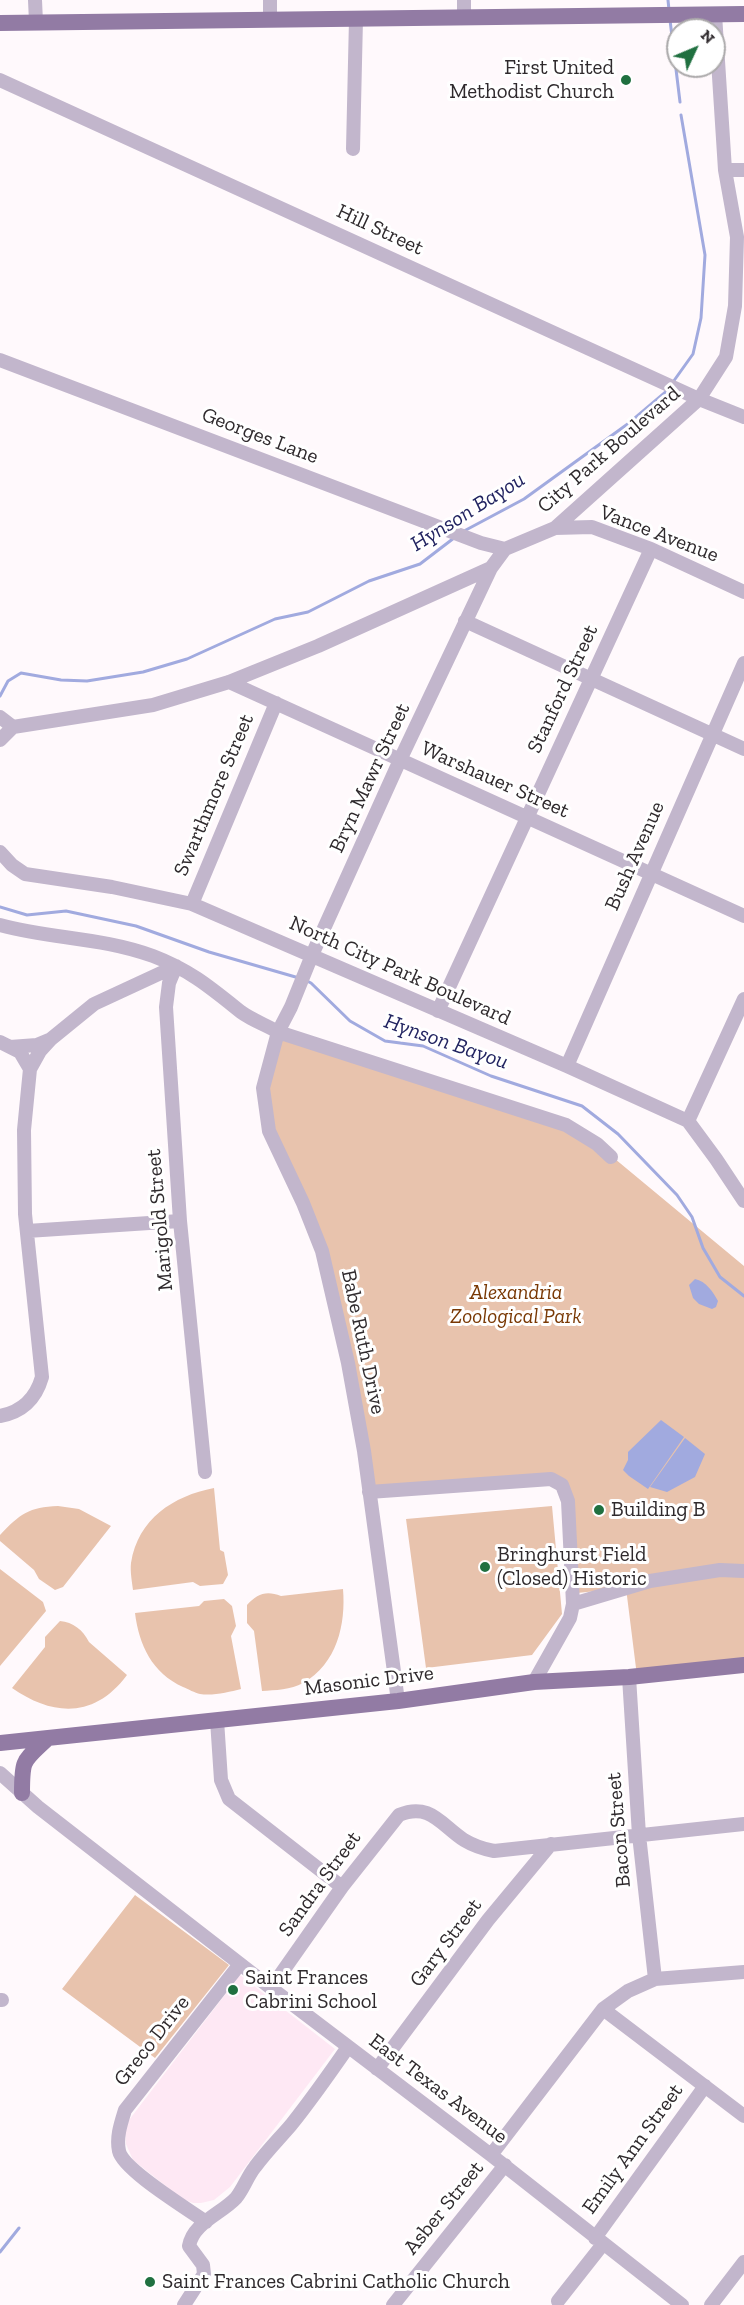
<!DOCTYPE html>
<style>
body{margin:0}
#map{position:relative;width:744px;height:2305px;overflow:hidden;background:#fff9fc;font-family:"Zilla Slab",serif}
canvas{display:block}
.north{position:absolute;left:666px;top:18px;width:60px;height:60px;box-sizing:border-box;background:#fff;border:2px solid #acaaab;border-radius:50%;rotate:46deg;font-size:16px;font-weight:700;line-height:24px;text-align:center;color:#2f2a2d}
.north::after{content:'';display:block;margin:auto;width:21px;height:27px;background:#207040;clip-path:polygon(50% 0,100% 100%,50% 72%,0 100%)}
</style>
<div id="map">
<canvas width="744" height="2305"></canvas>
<div class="north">N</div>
</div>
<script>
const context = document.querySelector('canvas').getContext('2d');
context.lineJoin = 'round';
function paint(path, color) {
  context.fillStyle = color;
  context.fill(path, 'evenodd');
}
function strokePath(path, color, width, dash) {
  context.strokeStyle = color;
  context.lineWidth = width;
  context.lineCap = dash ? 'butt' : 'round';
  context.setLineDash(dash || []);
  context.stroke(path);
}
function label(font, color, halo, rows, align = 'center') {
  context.font = font + ' "Zilla Slab",serif';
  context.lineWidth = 6;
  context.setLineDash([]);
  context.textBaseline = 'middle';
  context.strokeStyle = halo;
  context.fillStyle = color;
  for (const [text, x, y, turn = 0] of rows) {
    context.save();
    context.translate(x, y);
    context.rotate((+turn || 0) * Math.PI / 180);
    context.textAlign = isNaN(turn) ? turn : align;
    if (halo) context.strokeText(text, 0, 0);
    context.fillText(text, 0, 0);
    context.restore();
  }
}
const built = new Path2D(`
 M240 1975 335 2049 230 2187 214 2200 201 2203H193L182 2199 133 2160 126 2144 125 2132 129 2120Z`);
const green = new Path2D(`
 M283 1030 520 1109 597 1144 744 1266V1663L637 1676 626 1588 577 1593 563 1485 370 1491 323 1252 266 1113 272 1060Z
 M214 1488 220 1550 224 1552 228 1575 223 1584 200 1586 193 1582 133 1590C132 1582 130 1571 131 1563 138 1519 173 1496 214 1488Z
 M58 1506 79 1509 111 1526 63 1587 55 1590 39 1579 34 1570 0 1541V1535C20 1514 29 1507 58 1506Z
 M552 1506 562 1614 532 1655 426 1668 406 1519Z
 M0 1569 43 1602 46 1611 0 1666Z
 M343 1589C346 1624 337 1664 303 1683 291 1690 275 1690 262 1691L254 1631 247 1623V1605C257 1594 266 1590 281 1596Z
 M224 1599 232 1606 236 1626 231 1636 241 1689C229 1692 213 1696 200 1694 195 1693 188 1689 183 1687 152 1673 139 1645 135 1613L199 1606 204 1601Z
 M60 1621C73 1622 83 1630 89 1642L127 1675C95 1718 54 1717 12 1688L45 1647V1637Z
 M135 1895 229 1965 155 2058 62 1989Z`);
const water = new Path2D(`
 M695 1279C706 1281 713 1292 718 1301L716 1307 712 1309 699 1304 693 1298 689 1285Z
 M661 1420 684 1437 648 1489 629 1476 623 1470 628 1460V1452Z
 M685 1438 705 1454 695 1477 667 1492 650 1487Z`);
const stream = new Path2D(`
 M668 0 669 10
 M670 20 680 102
 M673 382 693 354 701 318 705 255 681 115
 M464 531 524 499 629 423 668 390
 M0 696 8 681 21 673 61 680 87 681 143 672 187 659 275 619 308 612 369 581 420 564 454 538
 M0 907 27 915 66 911 136 926 209 952 299 978
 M305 980 311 983 350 1021 385 1041 423 1046 491 1076 582 1106 618 1134 677 1195 692 1217 703 1248 720 1277 744 1296
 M0 2252 19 2228`);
const minor = new Path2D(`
 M35 0 36 22
 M464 0V17
 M270 19V0
 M0 80 699 399 744 417
 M353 149 356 19
 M725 170H744
 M0 360 481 543 505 549
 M555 528 592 527 651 549 744 592
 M465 621 744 749
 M229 682 744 916
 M0 717 13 727
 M13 727 153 705 229 682 318 646 491 568 505 549 555 528 699 399 726 357 735 306 737 237 725 170 715 14
 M0 740 13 727
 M0 852 12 865 25 874 112 887 192 904 567 1066 688 1121 716 1159 744 1201
 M192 904 276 703
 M0 925C51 939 101 937 153 956 190 970 211 988 241 1012 252 1020 266 1025 278 1032L566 1125 597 1144 611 1157
 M176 966 169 983 166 1007 180 1221 205 1472
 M438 1011 651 549
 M0 1042 20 1052 30 1069
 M10 1047 37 1045 49 1040
 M567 1066 744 663
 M688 1121 744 999
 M27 1231 180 1221
 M0 1416C22 1412 36 1398 42 1377L25 1214 24 1130 30 1069 40 1051 51 1039 94 1004 176 966
 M369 1492 551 1479 562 1485 568 1501 573 1604 570 1618 534 1682
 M573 1604 650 1581 720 1570 744 1571
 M629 1677 639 1835 655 1979
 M398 1701 364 1451 348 1363 322 1251 303 1203 269 1131 263 1088 278 1032 291 1007 312 955 400 760 491 568
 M217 1720 221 1780 229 1799 342 1887
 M0 1773 38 1807 271 1988 491 2155 682 2305
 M271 1988 342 1887 399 1815C430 1802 441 1825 464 1840 474 1846 483 1849 494 1851L744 1824
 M0 2000H2
 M603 2009 744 2116
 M377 2069 488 1920 551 1844
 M491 2155 603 2009 628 1991 655 1979 744 1972
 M206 2222C188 2209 123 2170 119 2151 116 2137 121 2123 125 2110L240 1964
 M595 2238 705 2086
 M558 2301 603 2244
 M184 2305 204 2274 203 2265 189 2246C193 2223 221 2214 236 2198 244 2188 247 2177 255 2167 266 2152 279 2139 291 2125 311 2100 330 2073 348 2047
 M393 2305 505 2165
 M711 2305 744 2262`);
const major = new Path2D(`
 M0 23 744 14
 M0 1743 398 1701 534 1682 629 1677 744 1665
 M22 1793C22 1758 23 1762 48 1738`);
const markers = [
 [626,80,6,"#207040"],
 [599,1510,6,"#207040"],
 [485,1567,6,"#207040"],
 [233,1990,6,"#207040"],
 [150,2282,6,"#207040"]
];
const poiNames = [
 ["First United",614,68,"right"],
 ["Methodist Church",614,92,"right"],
 ["Building B",611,1510],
 ["Bringhurst Field",497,1555],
 ["(Closed) Historic",497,1579],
 ["Saint Frances",245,1978],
 ["Cabrini School",245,2002],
 ["Saint Frances Cabrini Catholic Church",162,2282]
];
const streetNames = [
 ["Hill Street",380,230,25],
 ["Georges Lane",260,436,21],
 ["City Park Boulevard",609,450,-41],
 ["Vance Avenue",659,534,21],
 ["Stanford Street",563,689,-65],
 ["Bryn Mawr Street",370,778,-65],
 ["Warshauer Street",495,780,24],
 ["Swarthmore Street",214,795,-67],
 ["Bush Avenue",635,856,-66],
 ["North City Park Boulevard",400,971,24],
 ["Marigold Street",160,1220,-95],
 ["Babe Ruth Drive",363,1342,78],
 ["Masonic Drive",369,1681,-7],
 ["Bacon Street",619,1830,-95],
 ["Sandra Street",320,1884,-54],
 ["Gary Street",446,1943,-53],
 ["Greco Drive",152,2041,-52],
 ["East Texas Avenue",438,2089,37],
 ["Emily Ann Street",633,2149,-54],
 ["Asber Street",444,2208,-51]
];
const parkNames = [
 ["Alexandria",516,1293],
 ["Zoological Park",516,1317]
];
const waterNames = [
 ["Hynson Bayou",468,512,-32],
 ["Hynson Bayou",446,1042,19]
];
paint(built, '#fee8f4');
paint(green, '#e8c3ad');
paint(water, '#a1aadf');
strokePath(stream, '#a1aadf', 3);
strokePath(minor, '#c2b6cc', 14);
strokePath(major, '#927ba4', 16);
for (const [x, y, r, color] of markers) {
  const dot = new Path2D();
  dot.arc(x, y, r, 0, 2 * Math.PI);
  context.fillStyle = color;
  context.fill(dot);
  strokePath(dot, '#fff', 2);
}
label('21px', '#2f2a2d', '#fff', poiNames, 'left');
label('21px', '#2f2a2d', '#fff', streetNames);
label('italic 21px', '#793804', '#fff', parkNames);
label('italic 22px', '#222461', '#fff', waterNames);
</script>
